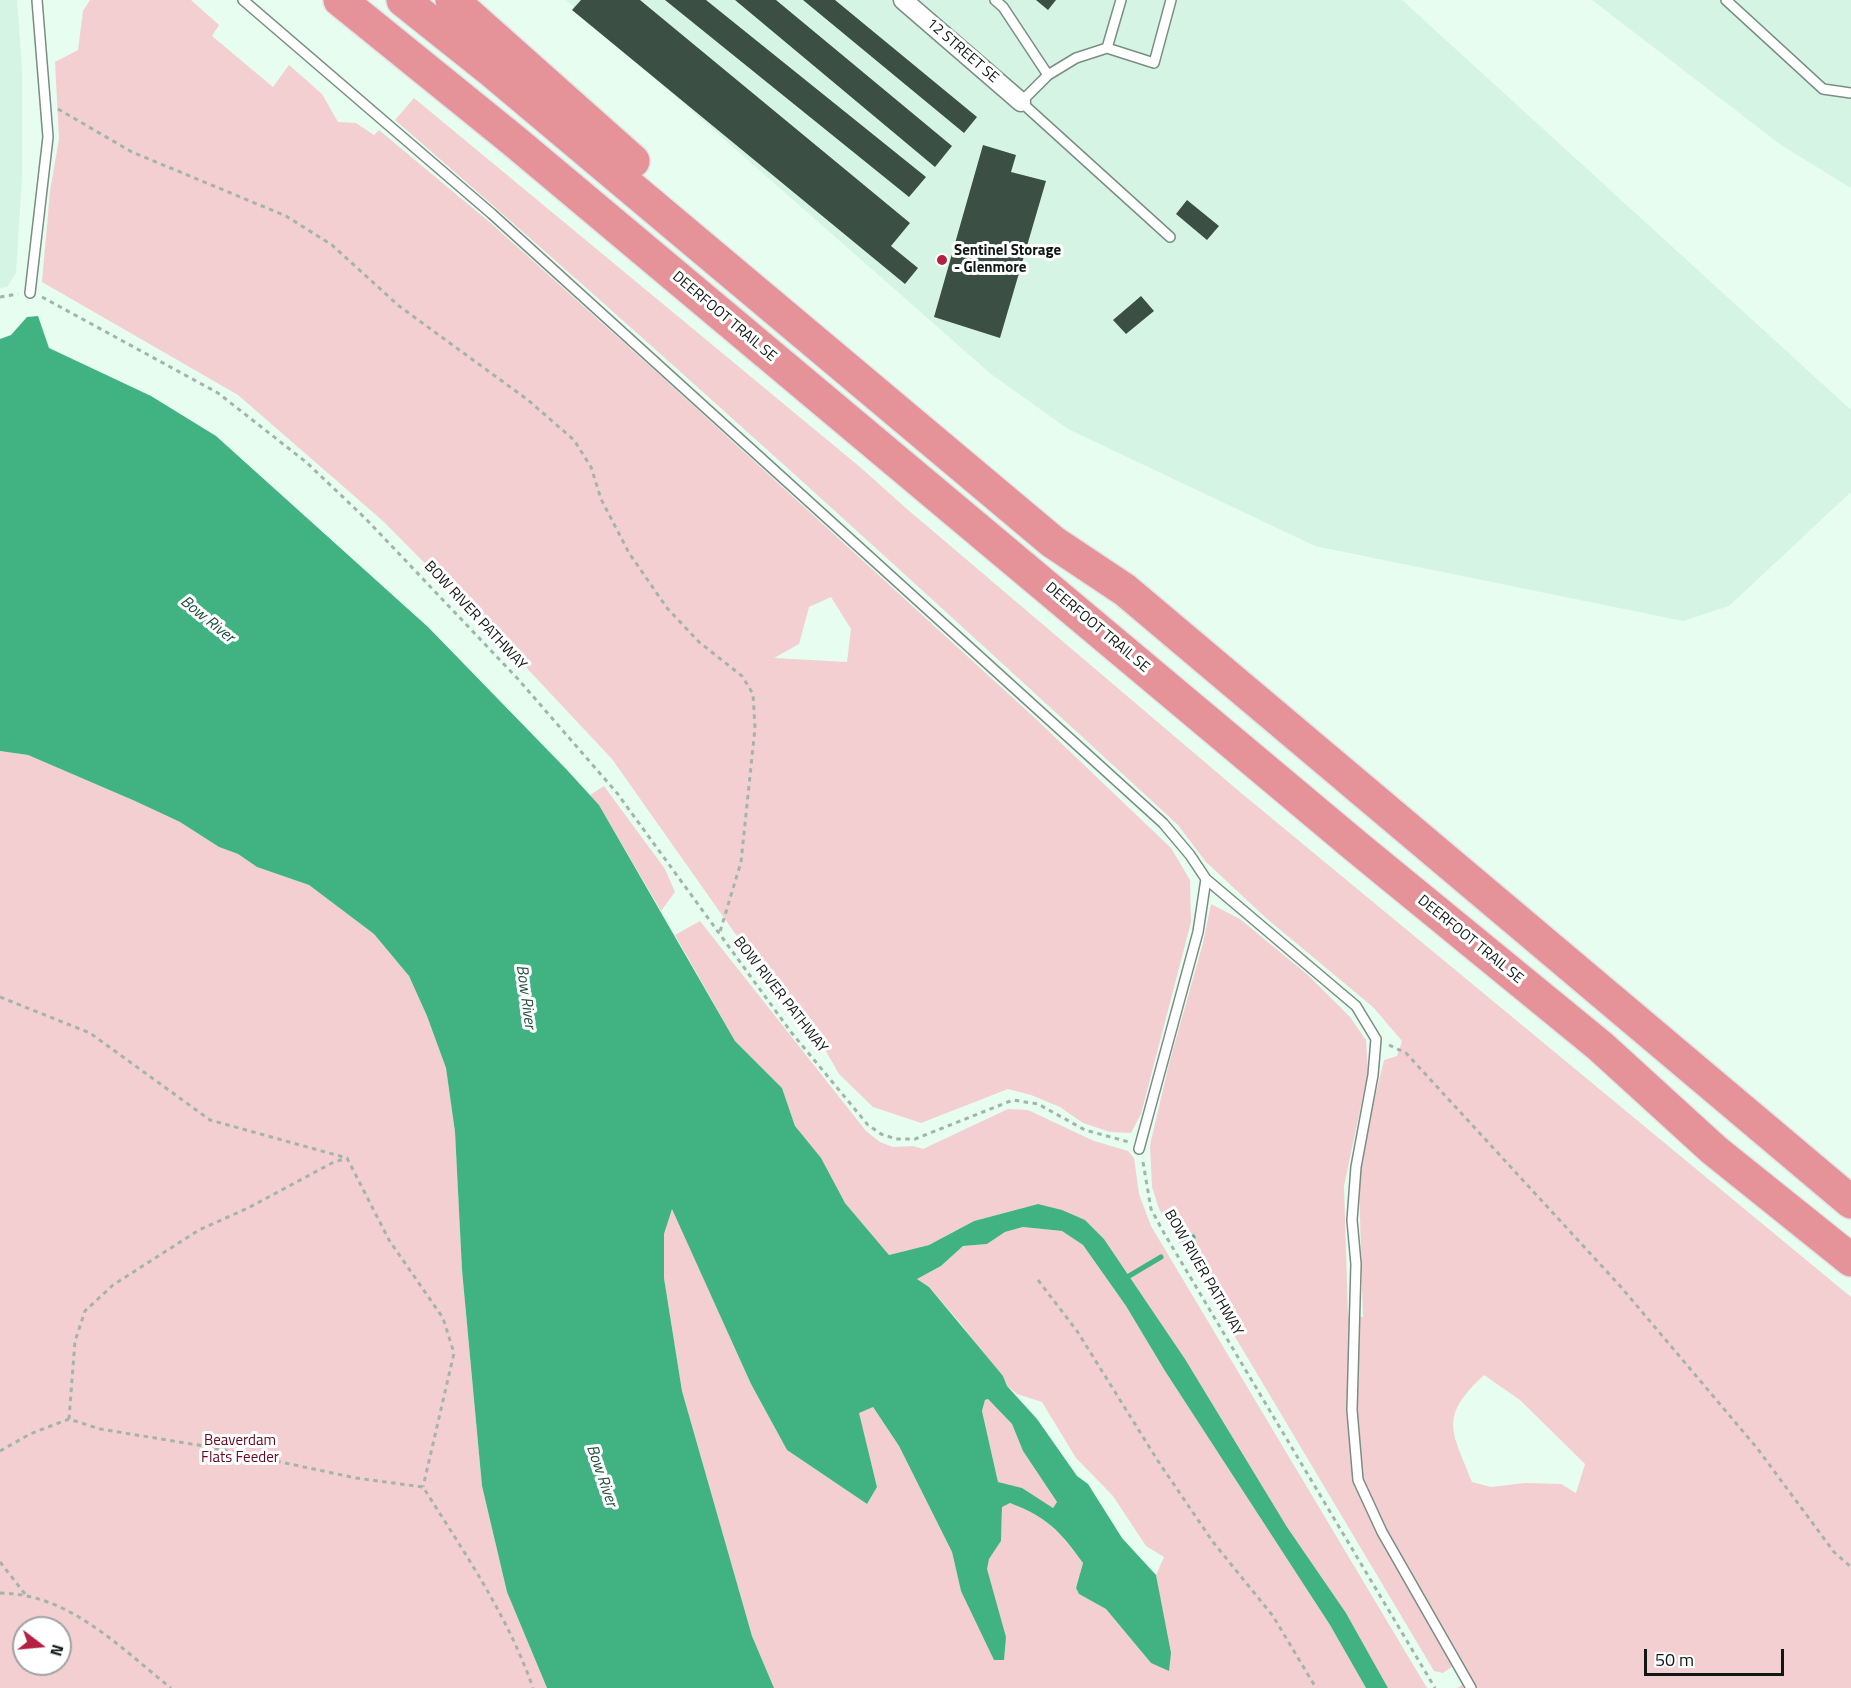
<!DOCTYPE html>
<style>
body{margin:0}
#map{position:relative;width:1851px;height:1688px;overflow:hidden;background:#e6fdf0;font-family:"Titillium Web",sans-serif}
canvas{display:block}
.north{position:absolute;left:12px;top:1616px;width:60px;height:60px;box-sizing:border-box;background:#fff;border:2px solid #9fa3a1;border-radius:50%;rotate:106deg;font-size:16px;font-weight:700;line-height:24px;text-align:center;color:#101814}
.north::after{content:'';display:block;margin:auto;width:21px;height:27px;background:#b32042;clip-path:polygon(50% 0,100% 100%,50% 72%,0 100%)}
.scale{position:absolute;left:1644px;top:1649px;width:140px;height:27px;box-sizing:border-box;border:3px solid #101814;border-top:0;padding-left:8px;font-size:18px;line-height:21px;white-space:nowrap;color:#101814;-webkit-text-stroke:4px #fff;paint-order:stroke}
</style>
<div id="map">
<canvas width="1851" height="1688"></canvas>
<div class="north">N</div>
<div class="scale">50 m</div>
</div>
<script>
const context = document.querySelector('canvas').getContext('2d');
context.lineJoin = 'round';
function paint(path, color) {
  context.fillStyle = color;
  context.fill(path, 'evenodd');
}
function strokePath(path, color, width, dash) {
  context.strokeStyle = color;
  context.lineWidth = width;
  context.lineCap = dash ? 'butt' : 'round';
  context.setLineDash(dash || []);
  context.stroke(path);
}
function label(font, color, halo, rows, align = 'center') {
  context.font = font + ' "Titillium Web",sans-serif';
  context.lineWidth = 6;
  context.setLineDash([]);
  context.textBaseline = 'middle';
  context.strokeStyle = halo;
  context.fillStyle = color;
  for (const [text, x, y, turn = 0] of rows) {
    context.save();
    context.translate(x, y);
    context.rotate((+turn || 0) * Math.PI / 180);
    context.textAlign = isNaN(turn) ? turn : align;
    if (halo) context.strokeText(text, 0, 0);
    context.fillText(text, 0, 0);
    context.restore();
  }
}
const built = new Path2D(`
 M0 0H17L22 69V178L16 273 7 287 0 288Z
 M566 0H1402L1851 410V492L1729 606 1683 621 1315 546 1068 429 991 374Z
 M1592 0H1851V188L1781 145Z`);
const green = new Path2D(`
 M90 0H191L219 25 212 36 273 87 289 65 322 94 338 122 356 123 374 135 379 130 493 225 662 377 1036 719 1171 848 1190 880 1191 922 1141 1114 1131 1133 1110 1132 1083 1123 1060 1107 1031 1095 1008 1089 921 1123 873 1107 839 1074 808 1020 734 932 612 759 492 631 383 521 238 395 42 282 50 191 59 139 55 62 78 50 83 11ZM831 597 851 629 847 662 774 658 799 644 809 607Z
 M414 98 860 467 907 509 1240 792 1851 1297V1688H1457L1462 1685 1453 1666 1443 1673 1434 1671 1159 1209 1152 1187 1150 1145 1169 1064 1203 943 1211 904 1240 919 1308 975 1350 1017 1366 1040 1368 1072 1344 1186 1348 1316 1363 1317 1359 1184 1369 1121 1384 1060 1397 1056 1402 1041 1373 1007 1266 918 1205 861 1178 825C920 587 660 350 395 120ZM1484 1375 1520 1400 1585 1464 1576 1493 1561 1484 1525 1483 1491 1487 1472 1482C1452 1430 1438 1418 1484 1375Z
 M0 751 28 755 135 801 180 822 219 847 238 854 257 867 309 885 374 934 409 976 427 1016 446 1068 455 1132 462 1270 482 1486 507 1592 547 1688H0ZM24 1628H60V1664H24Z
 M604 786 665 869 675 892 661 911 599 805 590 795Z
 M700 921 866 1131 880 1142 893 1147 913 1146 923 1149 1008 1109 1028 1110 1094 1141 1128 1151 1134 1158 1139 1194 1151 1226 1427 1688H1388L1346 1613 1287 1527 1185 1359 1104 1239 1085 1220 1038 1204 974 1221 929 1245 889 1255 845 1203 795 1126 782 1088 735 1041 675 935Z
 M672 1208 751 1384 787 1450 867 1504 877 1486 858 1413 872 1406 899 1446 952 1552 961 1591 1006 1637 986 1569 989 1559 1001 1541 1002 1506 1010 1503C1047 1517 1059 1531 1083 1563L1076 1588 1079 1594 1106 1609 1151 1663 1165 1628 1156 1575 1164 1557 1146 1546 1113 1496 1076 1458 1042 1402 1017 1394 1007 1386 1003 1376 991 1364 961 1324 929 1287 917 1279 941 1266 963 1246 987 1244 1005 1232 1023 1227 1062 1231 1083 1245 1126 1306 1165 1371 1330 1625 1366 1688H774L752 1636 682 1391 664 1278V1234Z
 M988 1399 1012 1424 1023 1451 1057 1502 1053 1508 998 1482 982 1411 985 1400Z`);
const water = new Path2D(`
 M38 316 49 348 151 396 216 436 428 627 567 770 599 805 735 1041 782 1088 795 1126 821 1158 845 1203 889 1255 929 1245 974 1221 1038 1204 1062 1210 1085 1220 1104 1239 1185 1359 1287 1527 1346 1613 1388 1688H1366L1330 1625 1165 1371 1126 1306 1083 1245 1062 1231 1023 1227 1005 1232 987 1244 963 1246 941 1266 917 1279 929 1287 1003 1376 1007 1386 1037 1419 1077 1476 1088 1484 1122 1538 1156 1575 1171 1653 1169 1671 1151 1663 1106 1609 1079 1594 1076 1588 1083 1563C1060 1531 1047 1517 1010 1503L1002 1507 1001 1541 989 1559 987 1569 1006 1637 1004 1660H994L961 1591 952 1552 899 1446 873 1407 859 1413 877 1487 867 1504 787 1450 751 1384 672 1209 664 1234V1278L682 1391 752 1636 774 1688H547L507 1592 482 1486 462 1270 455 1132 446 1068 427 1016 409 976 374 934 309 885 257 867 238 854 219 847 180 822 135 801 28 755 0 751V339L11 335 27 317ZM988 1399 1012 1424 1023 1451 1057 1502 1053 1508 1022 1488 998 1482 982 1411 985 1400Z`);
const stream = new Path2D(`
 M1185 1242 1193 1237
 M1129 1276 1161 1257`);
const building = new Path2D(`
 M581 0H640L910 223 891 246 918 268 905 284 572 10Z
 M665 0H706L926 177 909 197Z
 M735 0H776L952 146 935 167Z
 M803 0H835L977 117 964 133Z
 M1036 0H1056L1048 10Z
 M983 145 1016 155 1011 172 1046 181 1000 338 934 317Z
 M1187 200 1219 226 1207 240 1176 214Z
 M1141 296 1154 311 1126 334 1113 320Z`);
const path = new Path2D(`
 M58 109 132 152 286 216 332 245 399 306 528 400 574 440 591 467 601 499 629 553 667 608 699 642 742 676 753 694 755 728 741 862 719 935
 M0 297 18 294
 M42 297 218 393 306 462 366 519 518 679 617 793 791 1032 868 1125 881 1134 896 1139H915L1013 1100 1038 1104 1085 1130 1129 1142
 M0 997 90 1033 210 1120 347 1158 389 1240 443 1318 454 1353 423 1487
 M1389 1045 1406 1053 1621 1287 1757 1448 1834 1552 1851 1567
 M1143 1162 1151 1209 1164 1233 1435 1688
 M1038 1280 1077 1331 1158 1461 1213 1542 1273 1616 1316 1688
 M69 1419 75 1341 85 1311 113 1285 199 1230 248 1208 332 1163 344 1159
 M0 1451 30 1434 69 1419 100 1429 210 1447 356 1478 423 1487C464 1552 508 1616 533 1688
 M0 1562 25 1594
 M0 1593C70 1594 119 1647 171 1688`);
const service = new Path2D(`
 M243 0 492 214 1163 823 1190 855 1206 879 1356 1006 1376 1039 1373 1075 1356 1167 1352 1220 1356 1264 1352 1410 1358 1480 1382 1532 1471 1688
 M995 0 1003 7 1048 75
 M1726 0 1823 89 1851 93
 M1107 48 1121 0
 M1170 237 1021 102 1048 75 1076 58 1107 48 1154 63 1171 0
 M30 293 48 137 37 0
 M1139 1149 1198 932 1206 879`);
const minor = new Path2D(`
 M903 0 1021 102`);
const motorway = new Path2D(`
 M340 0 513 140 1358 848 1600 1046 1714 1150 1851 1260
 M403 0 492 71 1053 542 1125 590 1851 1202
 M452 0 633 161`);
const markers = [
 [942,260,6,"#b32042"]
];
const streetNames = [
 ["12 STREET SE",962,51,41],
 ["DEERFOOT TRAIL SE",724,317,40],
 ["BOW RIVER PATHWAY",475,616,47],
 ["DEERFOOT TRAIL SE",1097,628,40],
 ["DEERFOOT TRAIL SE",1470,940,39],
 ["BOW RIVER PATHWAY",780,995,52],
 ["BOW RIVER PATHWAY",1203,1273,60]
];
const poiNames = [
 ["Sentinel Storage",954,251],
 ["- Glenmore",954,268]
];
const parkNames = [
 ["Beaverdam",240,1441],
 ["Flats Feeder",240,1458]
];
const waterNames = [
 ["Bow River",207,620,39],
 ["Bow River",525,997,82],
 ["Bow River",601,1476,71]
];
paint(built, '#d5f4e3');
paint(green, '#f4cfd1');
paint(water, '#41b382');
strokePath(stream, '#41b382', 5);
paint(building, '#3c4f45');
strokePath(service, '#7a8e83', 12);
strokePath(minor, '#7a8e83', 21);
strokePath(motorway, '#e2e3e3', 36);
strokePath(path, '#a3b5ab', 3, [4.5, 4.5]);
strokePath(service, '#fff', 9);
strokePath(minor, '#fff', 18);
strokePath(motorway, '#e59298', 33);
for (const [x, y, r, color] of markers) {
  const dot = new Path2D();
  dot.arc(x, y, r, 0, 2 * Math.PI);
  context.fillStyle = color;
  context.fill(dot);
  strokePath(dot, '#fff', 2);
}
label('15px', '#101814', '#fff', streetNames);
label('bold 15px', '#101814', '#fff', poiNames, 'left');
label('15px', '#670820', '#fff', parkNames);
label('italic 16px', '#214f3a', '#fff', waterNames);
</script>
